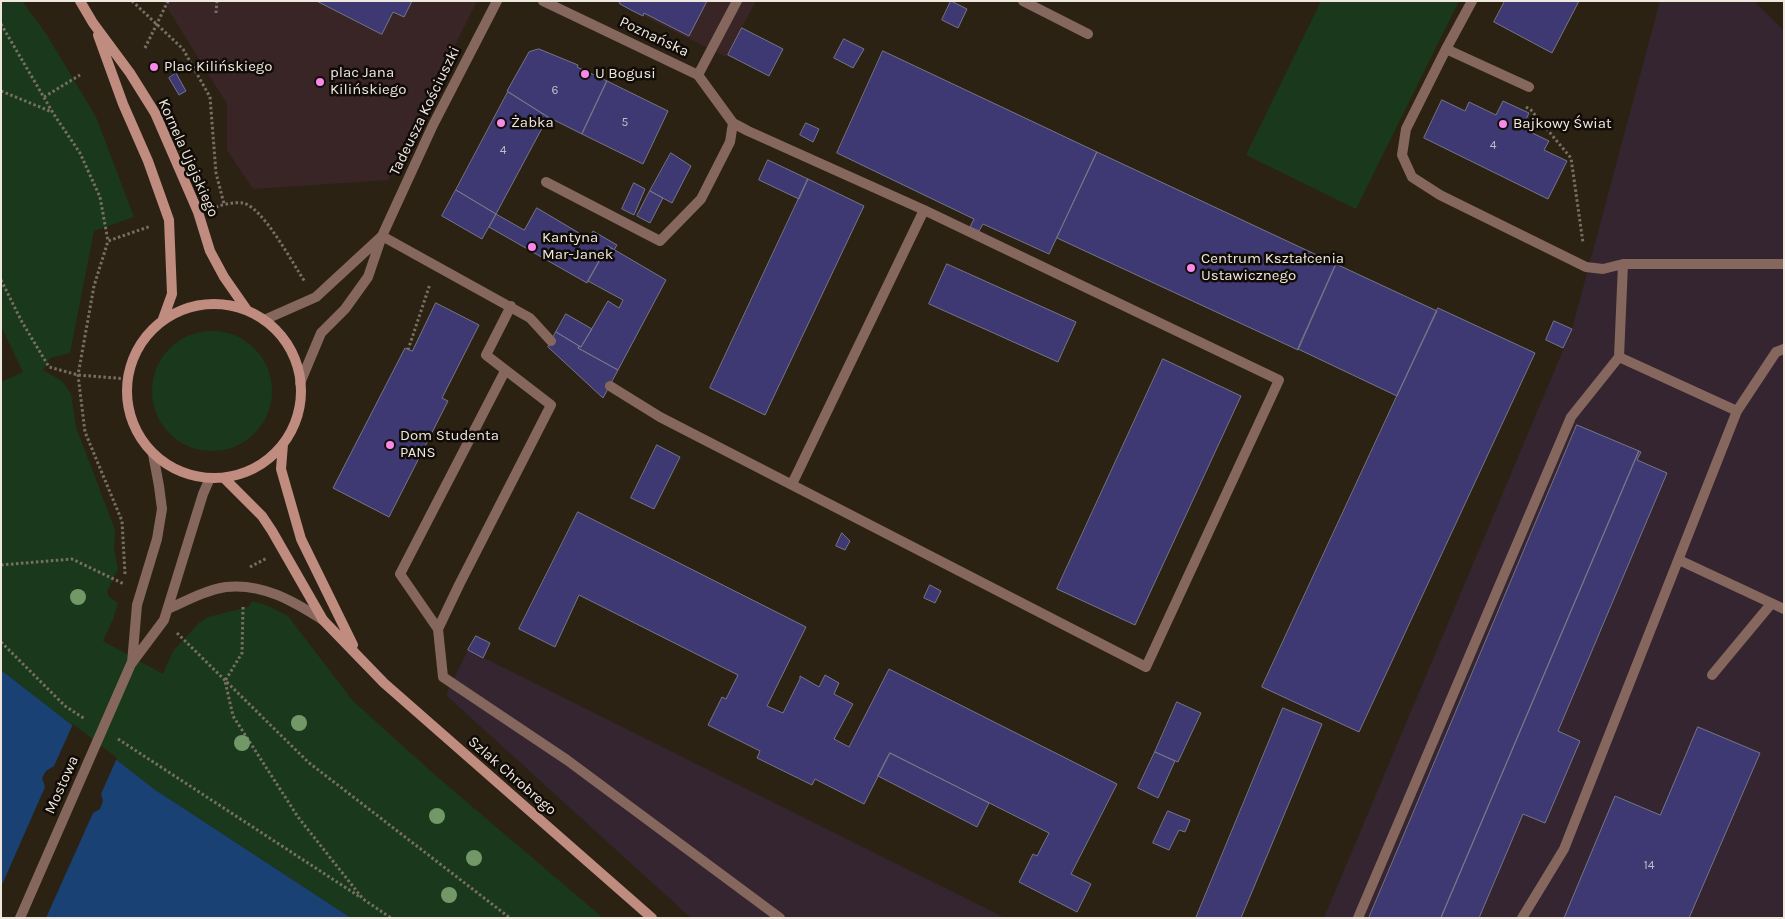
<!DOCTYPE html>
<meta charset="utf-8">
<style>
body{margin:0}
#map{position:relative;width:1785px;height:919px;overflow:hidden;background:#2c2214;font-family:Karla,sans-serif}
canvas{display:block}
.frame{position:absolute;inset:0;border:2px solid #efe8df;pointer-events:none}
</style>
<div id="map">
<canvas width="1785" height="919"></canvas>
<div class="frame"></div>
</div>
<script>
const context = document.querySelector('canvas').getContext('2d');
context.lineJoin = 'round';
function paint(path, color) {
  context.fillStyle = color;
  context.fill(path, 'evenodd');
}
function strokePath(path, color, width, dash) {
  context.strokeStyle = color;
  context.lineWidth = width;
  context.lineCap = dash ? 'butt' : 'round';
  context.setLineDash(dash || []);
  context.stroke(path);
}
function label(font, color, halo, rows, align = 'center') {
  context.font = font + ' Karla,sans-serif';
  context.lineWidth = 5;
  context.setLineDash([]);
  context.textBaseline = 'middle';
  context.strokeStyle = halo;
  context.fillStyle = color;
  for (const [text, x, y, turn = 0] of rows) {
    context.save();
    context.translate(x, y);
    context.rotate((+turn || 0) * Math.PI / 180);
    context.textAlign = isNaN(turn) ? turn : align;
    if (halo) context.strokeText(text, 0, 0);
    context.fillText(text, 0, 0);
    context.restore();
  }
}
const commercial = new Path2D(`
 M163 1H477L388 180 253 189 227 150V104Z
 M613 1H756L726 57Z`);
const industrial = new Path2D(`
 M1660 1H1754L1784 31V918H1324L1572 329Z
 M468 650 1005 918H691L446 695Z`);
const green = new Path2D(`
 M1 1H22L47 35 96 117 134 217 94 231 70 353 50 358 43 370 63 382 71 394 76 427 115 530 114 549 118 569 107 591 109 597 118 603 113 619 103 641 163 674 173 651 200 622 208 617 248 607 253 601 268 606 288 616 353 701 434 774 603 918H351L154 789 1 670V382L23 372 1 326Z
 M1321 1H1459L1356 209 1246 155Z
 M152 391a60 60 0 1 1 120 0a60 60 0 1 1-120 0Z`);
const water = new Path2D(`
 M1 670 154 789 351 918H1Z`);
const pier = new Path2D(`
 M73 724 117 758 101 794 103 801 100 809 93 813 46 918H1V887L45 787 42 778 46 771 54 766Z`);
const building = new Path2D(`
 M317 1H412L404 17 393 12 382 34Z
 M620 1H707L689 36 644 13 643 16 631 10 620 4Z
 M951 1 967 9 958 28 942 20Z
 M1505 1H1579L1552 53 1494 22Z
 M742 28 783 49 769 76 728 55Z
 M844 39 864 49 853 68 834 58Z
 M539 49 578 65 577 67 607 81 582 134 548 117 507 91 529 52Z
 M883 51 1097 152 1049 254 983 224 979 231 970 227 974 219 837 153Z
 M176 73 186 91 179 95 169 78Z
 M607 81 668 111 643 164 582 134Z
 M508 92 548 117 496 214 456 190Z
 M1442 100 1465 111 1469 102 1496 115 1503 101 1529 113 1522 128 1549 141 1544 150 1567 161 1548 199 1424 138Z
 M806 123 819 129 813 142 800 135Z
 M1097 152 1336 264 1298 350 1057 238Z
 M671 153 691 166 672 203 650 191Z
 M768 160 808 179 799 199 759 180Z
 M808 179 864 206 765 415 710 388Z
 M634 183 645 189 634 215 622 209Z
 M456 190 496 214 482 239 442 216Z
 M650 191 663 198 650 223 637 216Z
 M537 208 589 239 593 231 617 245 614 250 608 246 587 283 489 227 496 214 524 230Z
 M608 246 666 280 618 370 578 348 579 346 581 347 608 301 619 308 623 300 588 281Z
 M947 264 1076 322 1058 362 929 304Z
 M1336 264 1437 311 1397 396 1298 349Z
 M436 303 479 325 442 398 448 401 389 517 333 488 405 348 412 351Z
 M1438 308 1535 353 1359 732 1262 687Z
 M566 314 592 329 581 347 556 332Z
 M1554 321 1572 329 1563 348 1546 340Z
 M556 332 579 346 578 348 618 370 603 398 548 347Z
 M1163 359 1241 396 1135 625 1057 589Z
 M1577 425 1639 451 1441 918H1369Z
 M657 445 680 457 654 509 631 498Z
 M1639 451 1641 452 1637 460 1667 473 1558 731 1580 741 1545 823 1523 814 1479 918H1441Z
 M578 512 806 627 767 706 783 713 800 679V676L819 687 825 675 839 683 834 694 853 704 834 739 849 747 889 669 1117 784 1071 874 1091 884 1077 912 1019 882 1033 854 1037 856 1049 833 890 753 864 804 815 779 812 785 757 758 760 751 708 725 722 697 726 699 738 675 579 595 555 647 519 629Z
 M842 533 850 541 845 550 836 546Z
 M930 585 941 591 935 603 924 598Z
 M476 636 490 643 483 658 468 650Z
 M1177 702 1201 713 1178 762 1155 752Z
 M1283 708 1322 724 1241 918H1196Z
 M1698 727 1760 753 1689 918H1564L1615 796 1660 815Z
 M1155 752 1175 761 1158 798 1138 788Z
 M890 753 989 803 977 827 878 776Z
 M1168 811 1190 820 1185 832 1179 830 1169 850 1153 843Z`);
const path = new Path2D(`
 M132 1 183 49 210 97 216 173 224 204
 M216 13 217 1
 M1 24 53 113 80 153 100 197 108 241
 M145 48 168 1
 M1 91 52 112
 M44 97 80 75
 M1526 107 1531 110 1571 158 1583 243
 M216 207C224 204 235 202 243 203 263 207 293 264 305 282
 M1 280 22 322 49 367 78 375 128 379
 M408 350 430 284
 M1 565 72 559 124 584
 M250 567 267 558
 M125 574 122 521 85 432 78 375 94 286 108 241 151 226
 M243 607 242 653 225 681 233 716 298 817 363 899 391 918
 M177 633 308 762 510 918
 M1 642 65 706 85 719
 M118 739 360 897`);
const service = new Path2D(`
 M1023 1 1088 34
 M1446 49 1472 1
 M1529 87 1446 49 1406 129 1402 155 1412 177 1440 195 1586 267 1603 269 1623 264H1784
 M546 182 660 241 701 199 730 142 733 123
 M382 236 530 318 551 341
 M511 306 486 355 551 405 459 585 438 629 443 677 567 760 780 918
 M610 386 660 417 1146 667 1279 380 924 210 748 131 733 123 698 75 737 1
 M1737 411 1776 352 1784 349
 M792 484 924 210
 M1679 560 1784 609
 M438 629 400 574 505 371
 M1712 675 1771 604
 M1358 918 1571 417 1619 357 1623 264
 M1522 918 1564 849 1737 411 1619 357`);
const minor = new Path2D(`
 M543 1 698 75
 M264 320 316 297 381 237
 M300 383 321 333 345 309 368 277 382 236 433 125 497 1`);
const tertiary = new Path2D(`
 M168 609C186 601 206 590 226 587 263 583 293 601 323 620
 M132 663 137 605 157 539 162 509 159 486 153 454
 M20 918 131 664 164 620 203 494 210 478`);
const secondary = new Path2D(`
 M80 1 93 23 130 73 155 113 198 212 210 251 224 277 247 310
 M98 35 123 104 148 161 169 220 172 294 163 319
 M127 391a87 87 0 1 1 174 0a87 87 0 1 1-174 0Z
 M283 444 281 469 301 539 353 645
 M224 478 262 516 272 531 323 620 384 683 652 918`);
const trees = [
 [78,597],
 [299,723],
 [242,743],
 [437,816],
 [474,858],
 [449,895]
];
const markers = [
 [154,67,5,"#f888e9"],
 [585,74,5,"#f888e9"],
 [320,82,5,"#f888e9"],
 [501,123,5,"#f888e9"],
 [1503,124,5,"#f888e9"],
 [532,247,5,"#f888e9"],
 [1191,268,5,"#f888e9"],
 [390,445,5,"#f888e9"]
];
const numberNames = [
 ["6",555,91],
 ["5",625,123],
 ["4",1493,146],
 ["4",503,151],
 ["14",1649,866]
];
const streetNames = [
 ["Poznańska",654,37,25],
 ["Tadeusza Kościuszki",425,111,-64],
 ["Kornela Ujejskiego",188,158,66],
 ["Szlak Chrobrego",512,776,41],
 ["Mostowa",62,785,-66]
];
const poiNames = [
 ["Plac Kilińskiego",164,67],
 ["plac Jana",330,73],
 ["Kilińskiego",330,90],
 ["U Bogusi",595,74],
 ["Żabka",511,123],
 ["Bajkowy Świat",1513,124],
 ["Kantyna",542,238],
 ["Mar-Janek",542,255],
 ["Centrum Kształcenia",1201,259],
 ["Ustawicznego",1201,276],
 ["Dom Studenta",400,436],
 ["PANS",400,453]
];
paint(commercial, '#392525');
paint(industrial, '#352530');
paint(green, '#1a381b');
paint(water, '#194173');
paint(pier, '#2c2214');
paint(building, '#3e3973');
strokePath(building, '#757588', 1);
strokePath(path, '#786f63', 3, [2.5, 2.5]);
strokePath(service, '#86675e', 10);
strokePath(minor, '#86675e', 10);
strokePath(tertiary, '#86675e', 10);
strokePath(secondary, '#bf8c7f', 10);
context.fillStyle = '#739868';
for (const [x, y] of trees) {
  context.beginPath();
  context.arc(x, y, 8, 0, 2 * Math.PI);
  context.fill();
}
for (const [x, y, r, color] of markers) {
  const dot = new Path2D();
  dot.arc(x, y, r, 0, 2 * Math.PI);
  context.fillStyle = color;
  context.fill(dot);
  strokePath(dot, '#110c07', 2);
}
label('12px', '#c3bcc4', null, numberNames);
label('15px', '#efe8df', '#110c07', streetNames);
label('15px', '#efe8df', '#110c07', poiNames, 'left');
</script>
